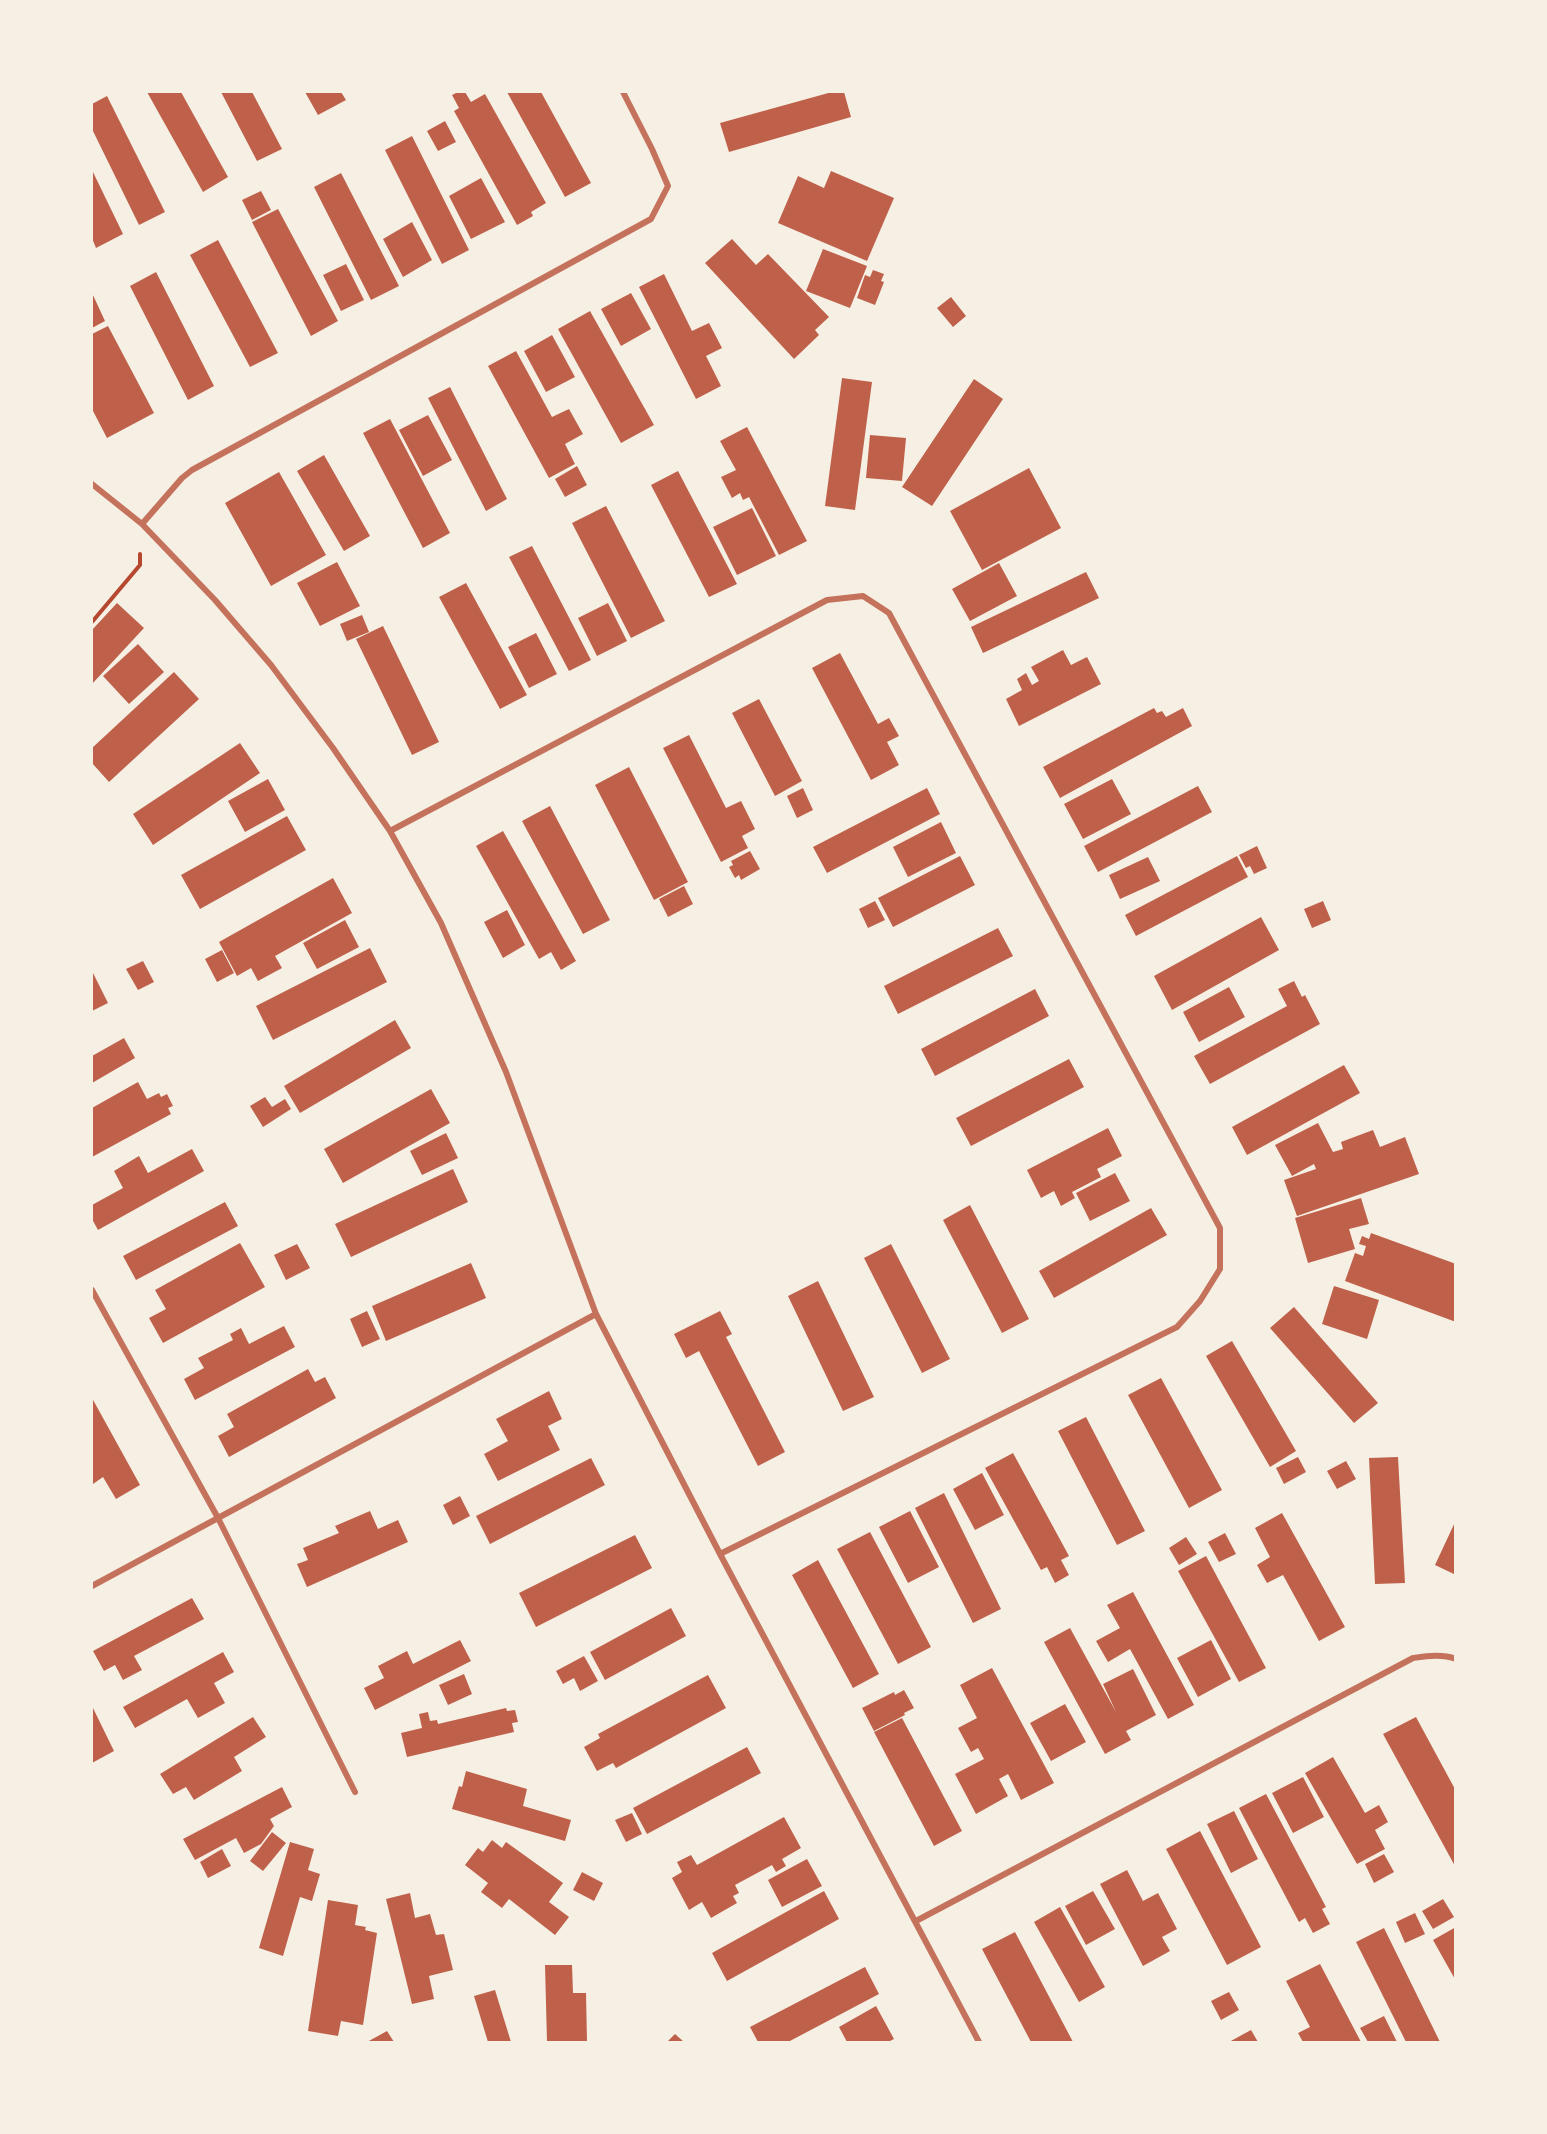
<!DOCTYPE html>
<style>
body{margin:0}
#map{position:relative;width:1547px;height:2134px;overflow:hidden;background:#f6efe4;font-family:Jost,sans-serif}
canvas{display:block}
.frame{position:absolute;inset:0;border:93px solid #f6efe4;pointer-events:none}
</style>
<div id="map">
<canvas width="1547" height="2134"></canvas>
<div class="frame"></div>
</div>
<script>
const context = document.querySelector('canvas').getContext('2d');
context.lineJoin = 'round';
function paint(path, color) {
  context.fillStyle = color;
  context.fill(path, 'evenodd');
}
function strokePath(path, color, width, dash) {
  context.strokeStyle = color;
  context.lineWidth = width;
  context.lineCap = dash ? 'butt' : 'round';
  context.setLineDash(dash || []);
  context.stroke(path);
}
const building = new Path2D(`
 M147 92H181L228 177 203 192Z
 M221 92H252L282 149 257 161Z
 M305 92H341L346 100 318 115Z
 M458 92H465L471 102 485 94 546 203 531 212 533 216 517 225 454 111 459 108 452 95Z
 M507 92H541L591 183 565 197Z
 M832 92H844L851 117 729 152 720 123Z
 M107 96 165 212 139 225 92 129V104Z
 M445 121 456 142 438 151 427 131Z
 M412 136 469 250 442 264 385 150Z
 M92 170 123 234 96 248 92 238Z
 M831 171 894 198 867 261 778 223 798 176 824 188Z
 M341 173 399 286 371 300 314 187Z
 M481 178 505 222 471 239 449 196Z
 M261 191 271 210 252 220 242 200Z
 M278 209 338 321 311 336 252 222Z
 M412 222 432 260 403 277 383 239Z
 M732 239 756 265 768 254 829 317 815 330 819 335 794 359 705 263Z
 M218 240 278 353 250 367 190 255Z
 M823 249 867 266 850 308 806 291Z
 M346 264 364 300 341 311 323 275Z
 M873 270 884 274 881 281 884 282 875 305 857 298 865 275 870 277Z
 M156 272 214 386 188 400 130 286Z
 M664 274 692 331 709 323 722 348 706 356 721 386 696 399 639 287Z
 M92 293 105 321 92 328Z
 M631 293 651 329 621 346 601 309Z
 M951 297 966 316 953 327 937 308Z
 M590 311 654 425 621 443 558 329Z
 M108 326 154 413 107 438 92 409V334Z
 M552 335 575 377 546 392 524 351Z
 M516 351 552 417 569 409 583 434 565 444 575 464 549 478 488 366Z
 M842 378 872 382 855 510 825 506Z
 M974 379 1003 399 932 506 902 487Z
 M450 387 507 499 486 511 428 398Z
 M428 415 452 460 423 476 399 430Z
 M390 419 450 533 423 548 363 433Z
 M747 427 807 541 779 555 749 497 743 500 740 493 732 498 721 477 736 470 720 441Z
 M870 435 906 438 902 481 866 478Z
 M324 455 370 536 344 551 297 471Z
 M577 466 587 485 565 497 555 479Z
 M1029 468 1061 528 982 570 950 511Z
 M678 471 737 584 709 597 651 485Z
 M279 472 326 555 271 586 225 503Z
 M606 506 665 621 631 638 572 523Z
 M752 508 776 556 737 575 713 527Z
 M532 546 591 660 569 671 509 557Z
 M337 562 360 606 320 626 297 583Z
 M999 563 1017 596 970 621 952 589Z
 M1086 572 1099 598 983 653 971 627Z
 M466 583 527 695 500 709 439 597Z
 M117 603 144 628 92 684V630Z
 M608 603 627 641 597 656 578 618Z
 M362 615 369 632 347 641 340 624Z
 M383 626 439 742 412 755 356 639Z
 M536 633 557 674 529 688 508 647Z
 M138 644 164 672 129 704 103 676Z
 M1063 650 1071 665 1087 657 1101 684 1019 726 1006 699 1022 690 1017 679 1026 673 1032 685 1039 681 1031 667Z
 M840 653 878 724 889 718 899 736 887 742 899 765 871 780 812 668Z
 M174 672 199 699 109 782 92 763V748Z
 M759 699 802 781 775 796 732 713Z
 M1154 708 1157 713 1162 711 1166 717 1183 708 1192 726 1060 798 1043 767Z
 M689 735 726 808 741 801 755 829 742 836 748 848 721 862 663 748Z
 M240 743 260 773 153 845 133 814Z
 M629 767 688 882 654 900 595 785Z
 M268 779 285 810 245 832 228 801Z
 M1112 779 1131 814 1083 839 1064 804Z
 M1198 786 1212 812 1098 872 1084 846Z
 M803 788 813 810 797 818 787 796Z
 M927 788 940 814 827 873 813 847Z
 M550 806 610 920 583 934 522 821Z
 M287 816 306 850 200 909 181 875Z
 M941 822 956 853 908 877 893 847Z
 M503 831 576 961 561 970 551 952 539 959 476 846Z
 M1257 846 1267 868 1254 874 1250 866 1246 868 1239 855Z
 M750 851 760 869 741 880 739 875 735 878 729 867 733 865 731 861Z
 M960 856 975 885 893 927 878 898Z
 M1237 856 1248 877 1136 936 1125 915Z
 M1148 857 1160 881 1120 899 1109 875Z
 M333 878 352 913 275 956 282 968 258 981 251 968 237 976 219 942Z
 M684 886 693 904 668 917 659 899Z
 M875 901 885 920 868 928 859 909Z
 M1323 901 1331 920 1312 928 1304 909Z
 M507 910 525 945 503 958 484 922Z
 M1261 917 1279 950 1172 1010 1154 976Z
 M345 920 359 947 317 969 303 943Z
 M998 928 1013 956 898 1014 884 986Z
 M370 948 387 982 273 1040 256 1006Z
 M222 950 234 973 217 982 205 959Z
 M143 961 154 982 138 990 126 969Z
 M92 971 108 1003 92 1011Z
 M1294 981 1302 997 1305 995 1320 1024 1210 1084 1194 1056 1287 1006 1278 989Z
 M1229 987 1245 1017 1199 1042 1183 1012Z
 M1035 989 1049 1016 935 1076 921 1049Z
 M395 1020 411 1048 300 1113 284 1086Z
 M124 1038 135 1058 92 1083V1056Z
 M1069 1059 1084 1087 971 1146 956 1118Z
 M1344 1065 1360 1093 1247 1155 1232 1127Z
 M138 1082 147 1099 159 1093 161 1097 167 1094 173 1106 168 1108 171 1114 92 1157V1108Z
 M431 1089 450 1123 343 1183 324 1149Z
 M265 1097 272 1107 285 1099 291 1109 263 1127 250 1106Z
 M1318 1123 1333 1152 1343 1149 1341 1142 1373 1130 1380 1147 1405 1137 1419 1174 1297 1216 1284 1180 1316 1169 1314 1164 1292 1176 1275 1145Z
 M1108 1128 1122 1156 1097 1169 1101 1177 1072 1192 1075 1198 1061 1206 1054 1191 1041 1198 1027 1170Z
 M446 1133 458 1158 422 1175 410 1151Z
 M192 1149 204 1171 98 1230 92 1219V1205L123 1188 114 1171 139 1156 148 1173Z
 M453 1169 468 1202 351 1257 335 1224Z
 M1115 1173 1130 1201 1090 1221 1076 1193Z
 M1361 1198 1369 1224 1349 1229 1355 1249 1308 1263 1295 1218Z
 M225 1202 238 1226 136 1280 123 1256Z
 M970 1205 1029 1319 1002 1333 943 1220Z
 M1151 1208 1167 1235 1054 1298 1039 1271Z
 M1371 1233 1456 1264V1322L1345 1281 1355 1253 1363 1256 1366 1246 1359 1244 1362 1236 1369 1239Z
 M240 1243 265 1287 163 1343 149 1318 166 1309 155 1290Z
 M297 1244 310 1268 286 1280 274 1255Z
 M891 1244 950 1359 922 1373 864 1258Z
 M471 1263 486 1298 386 1341 372 1306Z
 M818 1281 874 1397 843 1411 788 1296Z
 M1334 1286 1379 1300 1367 1339 1322 1324Z
 M1294 1307 1378 1403 1354 1423 1270 1328Z
 M367 1311 380 1339 362 1347 350 1319Z
 M720 1311 732 1334 726 1337 785 1452 758 1466 699 1351 686 1358 674 1334Z
 M284 1326 295 1347 195 1400 184 1379 204 1368 198 1358 233 1340 230 1334 241 1328 249 1344Z
 M1232 1341 1296 1451 1270 1467 1206 1356Z
 M308 1369 315 1382 325 1377 336 1398 229 1457 218 1436 234 1427 227 1414Z
 M1161 1378 1222 1490 1189 1508 1128 1395Z
 M549 1391 562 1419 548 1426 560 1450 498 1481 484 1454 508 1441 496 1419Z
 M92 1398 140 1485 116 1499 103 1477 93 1484 92 1481Z
 M1086 1417 1145 1531 1117 1545 1058 1431Z
 M1013 1453 1069 1556 1061 1560 1069 1575 1055 1583 1047 1567 1041 1570 985 1468Z
 M1298 1457 1306 1472 1284 1484 1276 1468Z
 M1398 1457 1405 1583 1375 1584 1369 1458Z
 M591 1458 605 1485 490 1544 476 1516Z
 M1346 1461 1356 1479 1337 1489 1327 1471Z
 M982 1473 1004 1515 975 1530 953 1489Z
 M944 1493 1001 1609 973 1623 915 1508Z
 M460 1496 470 1516 453 1525 443 1505Z
 M370 1511 378 1529 398 1520 408 1542 307 1587 297 1564 308 1560 303 1548 339 1533 335 1526Z
 M910 1511 939 1567 908 1583 879 1527Z
 M1282 1513 1345 1627 1319 1641 1283 1575 1267 1583 1257 1565 1270 1557 1255 1528Z
 M1456 1520V1575L1435 1565Z
 M870 1532 931 1647 898 1664 837 1549Z
 M1225 1533 1236 1554 1219 1562 1208 1542Z
 M635 1535 652 1568 536 1627 519 1593Z
 M1186 1537 1197 1554 1179 1565 1169 1548Z
 M1206 1556 1266 1668 1239 1682 1178 1571Z
 M818 1560 879 1674 853 1688 792 1575Z
 M1133 1592 1194 1705 1168 1719 1130 1649 1108 1662 1096 1641 1120 1628 1107 1605Z
 M192 1598 204 1619 134 1656 142 1670 123 1680 115 1665 104 1671 93 1651Z
 M671 1608 686 1636 605 1680 590 1652Z
 M1070 1628 1116 1712 1103 1684 1133 1669 1156 1715 1126 1731 1131 1740 1105 1754 1044 1642Z
 M460 1640 471 1661 375 1710 364 1688 384 1678 378 1666 407 1651 413 1664Z
 M1211 1640 1231 1679 1198 1697 1177 1658Z
 M223 1652 234 1672 214 1683 225 1703 198 1718 187 1699 135 1728 123 1707Z
 M584 1656 598 1681 580 1691 574 1678 563 1684 556 1671Z
 M992 1668 1054 1783 1021 1800 1008 1774 999 1779 1008 1796 976 1814 955 1774 984 1759 978 1748 971 1752 958 1728 977 1718 960 1685Z
 M464 1674 472 1694 448 1705 439 1685Z
 M708 1675 726 1708 616 1768 613 1763 597 1771 584 1747 600 1738 598 1734Z
 M904 1690 914 1708 904 1713 905 1715 874 1731 862 1708 894 1692 895 1695Z
 M1065 1704 1086 1742 1051 1761 1030 1723Z
 M92 1706 114 1751 92 1763Z
 M506 1708 507 1711 515 1710 518 1722 512 1723 514 1732 407 1757 401 1733 422 1728 419 1714 428 1712 430 1721 437 1720 438 1724Z
 M253 1717 266 1737 234 1757 242 1771 194 1800 186 1787 173 1794 160 1774Z
 M1416 1717 1456 1791V1868L1383 1734Z
 M902 1718 962 1831 934 1846 874 1732Z
 M747 1747 761 1773 647 1834 633 1808Z
 M1333 1757 1365 1813 1379 1805 1388 1822 1375 1830 1385 1849 1357 1864 1305 1773Z
 M466 1771 527 1789 523 1806 571 1820 565 1841 452 1809 459 1786 462 1787Z
 M1303 1777 1324 1817 1293 1833 1272 1793Z
 M282 1787 292 1807 270 1819 274 1826 261 1844 244 1853 236 1838 195 1860 183 1839Z
 M1266 1794 1326 1907 1322 1909 1330 1924 1313 1933 1305 1918 1299 1922 1239 1808Z
 M1234 1811 1258 1859 1231 1873 1207 1824Z
 M632 1813 642 1834 626 1842 615 1820Z
 M784 1817 801 1848 782 1859 786 1866 776 1872 772 1865 735 1885 739 1893 733 1896 737 1903 711 1918 702 1902 689 1910 672 1878 682 1872 677 1862 691 1855 697 1865Z
 M1200 1831 1261 1947 1227 1965 1166 1849Z
 M272 1832 286 1843 263 1871 250 1861Z
 M492 1840 502 1848 506 1842 563 1883 549 1902 569 1917 555 1935 509 1899 502 1908 481 1892 488 1883 465 1865 478 1848 483 1852Z
 M290 1842 314 1849 308 1870 320 1874 312 1901 300 1897 283 1956 259 1948Z
 M222 1849 231 1866 208 1878 200 1862Z
 M1384 1854 1394 1872 1374 1883 1365 1864Z
 M807 1859 822 1886 782 1907 768 1880Z
 M1127 1870 1143 1901 1158 1893 1177 1929 1162 1937 1170 1951 1143 1966 1100 1884Z
 M582 1872 603 1883 594 1901 573 1890Z
 M824 1891 839 1919 727 1981 712 1953Z
 M1093 1891 1115 1929 1086 1945 1065 1906Z
 M410 1893 415 1918 430 1914 436 1935 444 1934 453 1970 429 1976 434 1999 412 2004 386 1899Z
 M1443 1899 1454 1917 1433 1929 1422 1911Z
 M328 1900 358 1905 355 1925 366 1927 365 1930 377 1933 363 2025 341 2021 338 2036 308 2031Z
 M1060 1907 1105 1987 1079 2002 1034 1922Z
 M1415 1913 1425 1934 1405 1943 1396 1922Z
 M1456 1927V1981L1433 1940Z
 M1384 1928 1440 2042H1406L1356 1942Z
 M1015 1932 1073 2042H1031L982 1949Z
 M1320 1964 1361 2042H1303L1298 2033 1310 2027 1286 1981Z
 M545 1965H572L573 1993H586L587 2042H547Z
 M865 1967 879 1994 788 2042H758L750 2027Z
 M495 1990 511 2042H488L474 1996Z
 M1229 1992 1239 2010 1221 2020 1211 2001Z
 M876 2006 894 2039 888 2042H847L839 2027Z
 M1384 2016 1397 2042H1368L1360 2028Z
 M1251 2030 1258 2042H1229Z
 M387 2031 394 2042H367Z
 M675 2034 684 2042H667Z`);
const path = new Path2D(`
 M92 622 140 565V554`);
const minor = new Path2D(`
 M92 484 142 524 215 600 271 665 333 748 390 831 441 923 506 1072 596 1314 720 1554 979 2042
 M142 524 182 478 192 470 651 219 668 186 652 149 623 92
 M390 831 827 600 863 596 889 613 1220 1228V1269L1200 1301 1177 1327 720 1554
 M92 1290 218 1518 355 1792
 M92 1586 596 1314
 M916 1921 1413 1658C1428 1656 1442 1654 1456 1659`);
paint(building, '#bf614a');
strokePath(path, '#b5482f', 4);
strokePath(minor, '#c5725c', 6);
</script>
